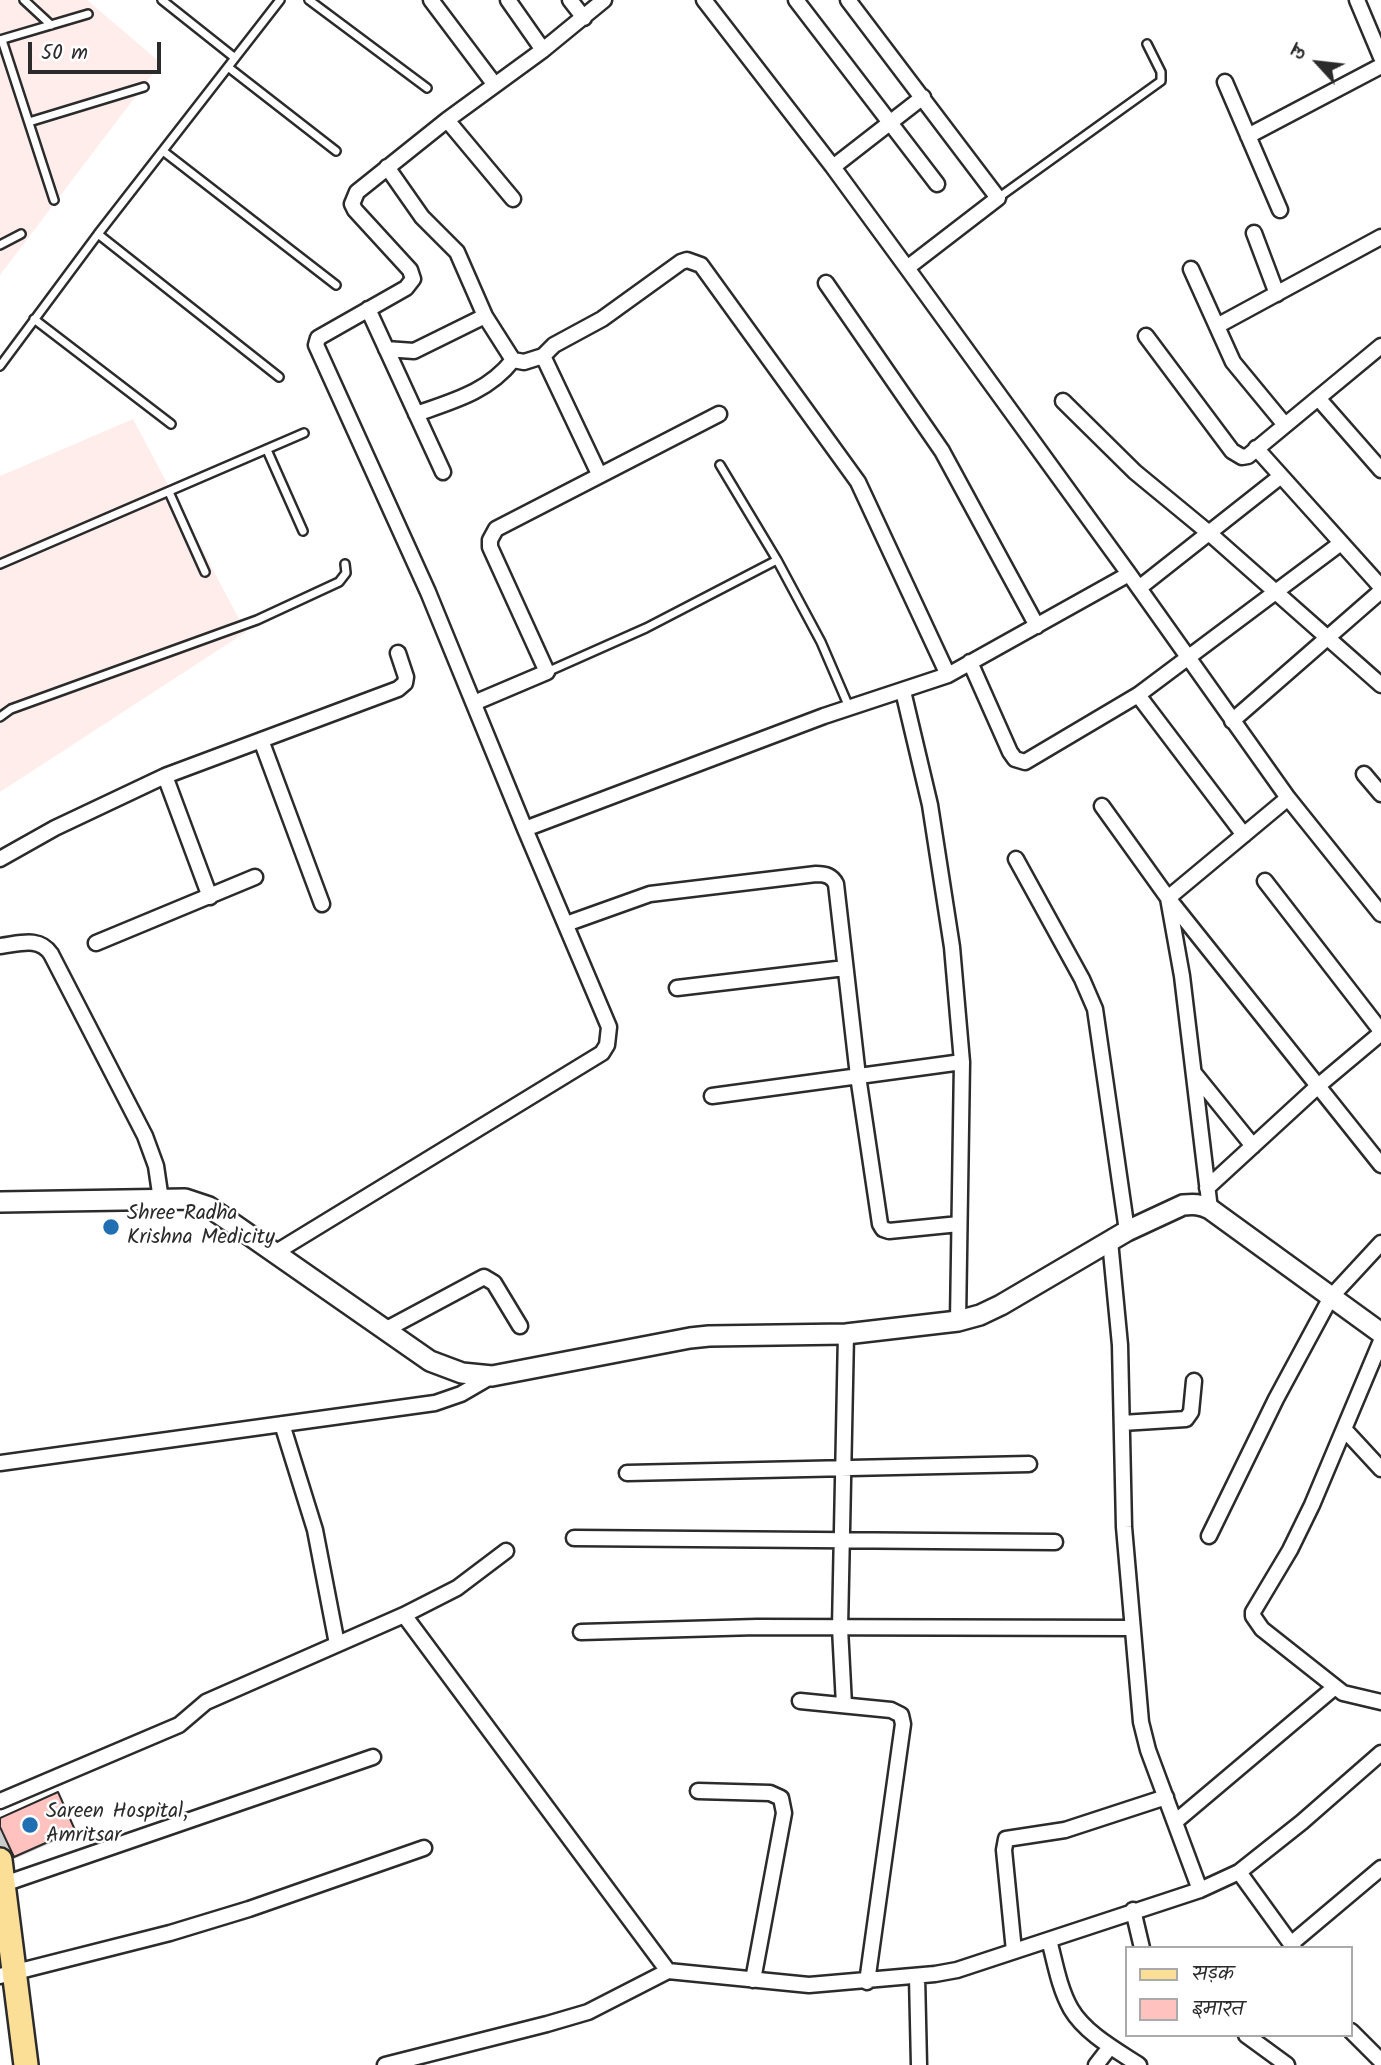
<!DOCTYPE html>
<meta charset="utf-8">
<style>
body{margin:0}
#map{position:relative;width:1381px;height:2065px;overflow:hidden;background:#fff;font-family:Kalam,"Playpen Sans Deva",sans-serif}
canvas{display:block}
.legend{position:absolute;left:1125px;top:1946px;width:228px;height:91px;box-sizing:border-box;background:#fff;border:2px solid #aaa;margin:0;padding:9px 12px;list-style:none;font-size:21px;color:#2b2b2b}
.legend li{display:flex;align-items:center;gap:14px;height:35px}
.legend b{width:35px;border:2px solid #aaa}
.north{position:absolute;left:1283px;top:28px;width:70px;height:70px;-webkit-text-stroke:5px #fff;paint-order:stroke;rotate:297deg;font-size:19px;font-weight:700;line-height:28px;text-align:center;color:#2b2b2b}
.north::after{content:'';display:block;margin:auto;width:24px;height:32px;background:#2b2b2b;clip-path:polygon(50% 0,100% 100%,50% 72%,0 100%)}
.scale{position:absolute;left:28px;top:42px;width:133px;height:32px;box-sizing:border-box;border:4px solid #2b2b2b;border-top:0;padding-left:9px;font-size:21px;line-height:24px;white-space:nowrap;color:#2b2b2b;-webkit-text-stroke:5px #fff;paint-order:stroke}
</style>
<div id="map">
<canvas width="1381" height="2065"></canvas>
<ul class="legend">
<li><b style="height:9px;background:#fbdf96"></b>सड़क</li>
<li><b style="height:19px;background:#ffc2bf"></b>इमारत</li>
</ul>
<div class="north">उ</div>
<div class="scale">50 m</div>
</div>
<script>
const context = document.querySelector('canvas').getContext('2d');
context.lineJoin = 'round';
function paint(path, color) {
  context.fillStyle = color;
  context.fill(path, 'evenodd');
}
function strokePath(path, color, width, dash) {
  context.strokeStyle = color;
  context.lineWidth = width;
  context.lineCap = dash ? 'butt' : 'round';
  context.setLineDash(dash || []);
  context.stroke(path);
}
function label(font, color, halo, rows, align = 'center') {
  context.font = font + ' Kalam,sans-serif';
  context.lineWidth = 5;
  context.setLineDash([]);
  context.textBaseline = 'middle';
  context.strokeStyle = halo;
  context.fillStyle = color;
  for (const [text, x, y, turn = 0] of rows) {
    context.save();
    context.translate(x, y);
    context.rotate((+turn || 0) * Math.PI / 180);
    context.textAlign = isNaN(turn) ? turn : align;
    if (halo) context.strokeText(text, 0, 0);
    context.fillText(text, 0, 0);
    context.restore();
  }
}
const built = new Path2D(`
 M0 0H87L161 63 0 275Z
 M133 419 246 632 0 792V476Z`);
const shadow = new Path2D(`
 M0 1820 73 1830 67 1836 7 1862 0 1846Z`);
const building = new Path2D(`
 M58 1792 75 1830 14 1857 0 1827V1818Z`);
const lane = new Path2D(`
 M24 0 51 25
 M162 0 235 58
 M309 0 427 88
 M0 40 88 14
 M2 40 54 200
 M228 67 336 151
 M29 122 144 87
 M163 151 336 285
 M998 198 1161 81V72L1147 44
 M98 234 279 377
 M0 245 21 234
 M34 319 171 424
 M0 366 98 234 280 0
 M267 450 303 531
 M720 465 777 560 821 642 849 707
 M169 492 205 572
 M0 564 304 433
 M547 672 646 628 777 560
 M0 717 11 709 257 620 339 582 346 573 345 564`);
const street = new Path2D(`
 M431 0 495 85
 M508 0 543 50
 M570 0 584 18
 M704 0 833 167 907 268 1129 574 1288 798 1381 914
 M796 0 937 184
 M848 0 998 198 907 268
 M1357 0 1381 57
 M1225 82 1280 210
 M447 120 513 199
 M1248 136 1381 66
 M387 167 422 217 457 252 485 316 513 360 524 362 543 356 554 345 602 319 681 262 687 260 701 265 858 482 948 675
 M833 167 923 97
 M1254 233 1277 294
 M1191 269 1233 362 1285 425
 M826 283 942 451 1037 626
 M368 309 443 472
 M1217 326 1381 237
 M1146 336 1232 451 1242 457 1248 456 1381 346
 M386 349 414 351 485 316
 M543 356 599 474
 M1318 398 1381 470
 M1063 401 1135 472 1209 533 1381 685
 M416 414C453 401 488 392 513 360
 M1256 448 1381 587
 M1139 588 1281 476
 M970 662 1010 752 1015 759 1025 762 1138 695 1341 543
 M903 691 930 805 952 947 962 1062 958 1321
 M1138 695 1244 835
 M474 703 547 672 490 547V540L496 529 719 414
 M1232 721 1381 591
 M261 740 322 904
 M1364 774 1381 794
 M165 776 210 897
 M1102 806 1168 898 1381 1165
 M525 829 824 716 948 675 1129 574
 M0 859 55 828 165 776 398 689 405 683 406 677 398 653
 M1016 859 1082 979 1095 1009 1127 1231
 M1265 881 1381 1031
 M566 924 650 894 816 874C826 874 832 876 836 884L858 1076 880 1224 883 1229 889 1231 959 1224
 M96 943 255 877
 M0 946C19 944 39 936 51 954L145 1136 156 1166 161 1200
 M677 988 845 968
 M1194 1073 1253 1146
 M712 1096 962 1062
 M1207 1188 1318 1086 1381 1033
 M1210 1209 1182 976 1168 898 1288 798
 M1110 1241 1120 1345 1124 1527 1141 1722 1148 1750 1200 1890
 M273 1254 602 1053 607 1045 609 1027 525 829 428 592 316 345 318 338 406 288 413 279 410 270 355 210 352 204 357 192 447 120 543 50 604 0
 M385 1330 484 1277 494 1283 520 1326
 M1381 1341 1312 1505 1290 1550 1253 1612V1616L1262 1629 1343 1693 1381 1702
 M1122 1423 1186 1419 1191 1412 1194 1381
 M282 1424 315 1530 337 1644
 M1344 1429 1381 1469
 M0 1463 435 1403 461 1394 492 1376
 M627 1473 1029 1464
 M1209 1536 1276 1399 1331 1297 1381 1243
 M574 1538 1055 1542
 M404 1615 457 1588 506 1551
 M581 1632 757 1627 1132 1628
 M800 1701 891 1710 901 1715 903 1724 867 1982
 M844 1705 840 1628 846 1334
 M698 1791 770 1793 781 1798 784 1813 753 1980
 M0 1801 179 1725 206 1702 404 1615 668 1971
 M1175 1822 1335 1687
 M1239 1872 1294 1948
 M4 1884 373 1757
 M1133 1910 1142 1948
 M1049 1940C1055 1962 1059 1988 1071 2009 1085 2033 1116 2050 1139 2065
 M1292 1943 1381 1868
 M1014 1951 1004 1850 1006 1839 1065 1830 1166 1797
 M0 1976 170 1933 249 1909 424 1848
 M917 1976 919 2065
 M1351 2031 1381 2061
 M1246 2035 1287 2065
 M385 2065 547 2024 588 2012 668 1971 809 1985 935 1974 957 1970 1200 1890 1239 1872 1302 1822 1381 1753
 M1096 2065 1110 2047`);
const secondary = new Path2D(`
 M0 1202 185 1199 209 1207 430 1361 462 1373 492 1376 690 1338 709 1336 846 1334 958 1321 980 1315 1001 1305 1127 1231 1183 1205C1194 1204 1200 1204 1210 1209L1381 1333`);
const primary = new Path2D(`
 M0 1860 26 2065`);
const markers = [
 [111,1227,9,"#1f6fb2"],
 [30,1825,9,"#1f6fb2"]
];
const poiNames = [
 ["Shree Radha",127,1215],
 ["Krishna Medicity",127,1239],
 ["Sareen Hospital,",46,1813],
 ["Amritsar",46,1837]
];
paint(built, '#ffedec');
paint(shadow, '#0003');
paint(building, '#ffc2bf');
strokePath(building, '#2b2b2b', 2);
strokePath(lane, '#2b2b2b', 12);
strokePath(street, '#2b2b2b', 19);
strokePath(secondary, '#2b2b2b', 24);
strokePath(primary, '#2b2b2b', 28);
strokePath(lane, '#fff', 7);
strokePath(street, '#fff', 14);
strokePath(secondary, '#fff', 19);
strokePath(primary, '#fbdf96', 23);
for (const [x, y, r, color] of markers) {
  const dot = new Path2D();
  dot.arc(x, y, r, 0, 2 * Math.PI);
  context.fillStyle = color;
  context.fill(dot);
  strokePath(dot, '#fff', 2.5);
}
label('21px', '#2b2b2b', '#fff', poiNames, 'left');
</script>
